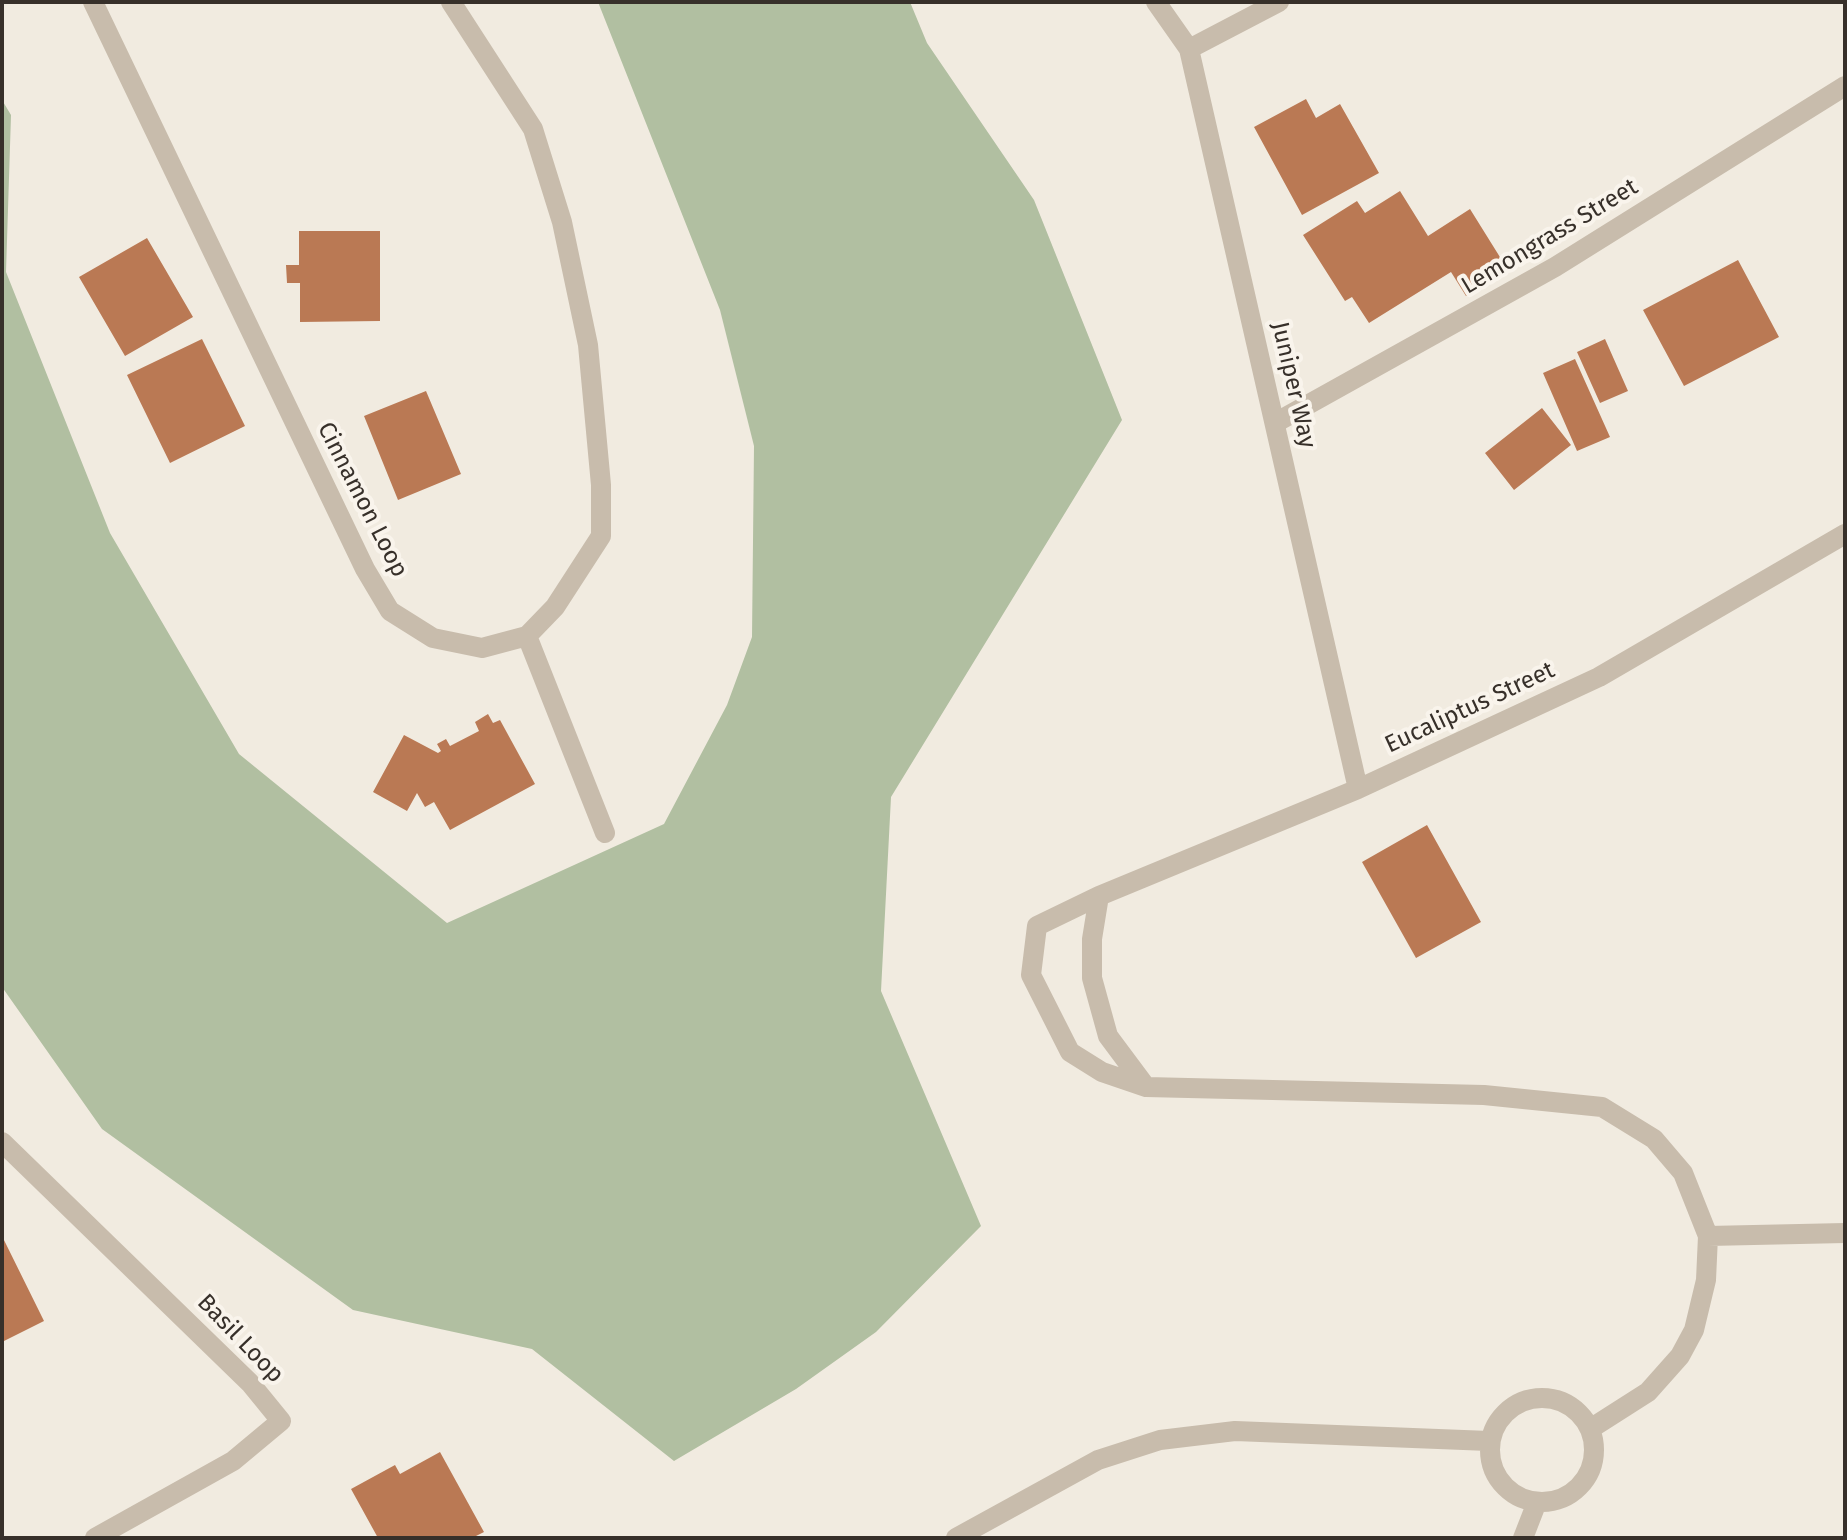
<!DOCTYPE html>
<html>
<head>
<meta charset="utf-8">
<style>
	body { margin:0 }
	#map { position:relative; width:1847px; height:1540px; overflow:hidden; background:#f1ebe0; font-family:"Fira Sans",sans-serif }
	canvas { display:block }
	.frame { position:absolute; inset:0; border:4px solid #37302a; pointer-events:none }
</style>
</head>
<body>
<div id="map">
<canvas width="1847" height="1540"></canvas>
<div class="frame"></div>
</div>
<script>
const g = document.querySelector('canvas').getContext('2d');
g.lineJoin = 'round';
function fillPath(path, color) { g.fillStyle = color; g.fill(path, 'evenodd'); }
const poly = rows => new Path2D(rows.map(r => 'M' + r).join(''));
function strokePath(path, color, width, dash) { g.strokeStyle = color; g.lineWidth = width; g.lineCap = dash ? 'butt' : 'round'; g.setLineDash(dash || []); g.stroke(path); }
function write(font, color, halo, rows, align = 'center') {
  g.font = font + ' "Fira Sans",sans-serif'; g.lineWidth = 8; g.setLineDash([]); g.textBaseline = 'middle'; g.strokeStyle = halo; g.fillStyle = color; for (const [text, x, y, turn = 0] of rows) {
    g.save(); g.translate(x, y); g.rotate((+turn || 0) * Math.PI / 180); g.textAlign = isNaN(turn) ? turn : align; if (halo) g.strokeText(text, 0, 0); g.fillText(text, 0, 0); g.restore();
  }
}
const green = poly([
	[598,2,910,2,927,43,1034,200,1122,420,891,797,881,991,981,1226,876,1332,796,1389,674,1461,532,1349,353,1310,102,1129,2,987,2,100,11,115,6,272,110,533,239,754,447,923,664,824,727,705,752,637,754,446,720,310]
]);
const building = poly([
	[1306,99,1316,118,1340,104,1379,173,1302,215,1254,127],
	[1400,191,1428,236,1470,209,1508,270,1466,296,1451,272,1369,323,1352,297,1345,301,1303,235,1357,201,1365,213],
	[299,231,380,231,380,321,300,322,300,283,287,283,286,265,299,265],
	[147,238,193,317,125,356,79,277],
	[1738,260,1779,337,1684,386,1643,310],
	[202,339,245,426,170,463,127,375],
	[1605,339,1628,391,1600,403,1577,352],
	[1575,359,1610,437,1577,451,1543,373],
	[426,391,461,474,398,500,364,416],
	[1542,408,1571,445,1514,490,1485,453],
	[488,714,493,723,500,720,535,784,450,830,434,802,425,807,417,793,407,811,373,792,404,735,438,753,441,751,437,744,446,739,450,746,479,731,475,722],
	[1427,825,1481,922,1416,958,1362,862],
	[2,1236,44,1321,2,1342],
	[440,1452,484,1532,472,1538,378,1538,351,1489,395,1465,400,1474]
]);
const minor = poly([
	[93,2,365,569,390,611,433,638,482,648,527,636,555,607,601,536,601,485,588,345,562,222,533,129,451,2],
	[1156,2,1189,49,1358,789],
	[1189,49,1279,2],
	[1275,423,1555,267,1845,86],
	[527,636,605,833],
	[1099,896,1092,939,1092,978,1108,1036,1146,1087],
	[2,1142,250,1383,281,1421,233,1461,95,1538],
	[1708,1236,1845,1233],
	'1490 1450a52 52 0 1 1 104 0a52 52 0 1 1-104 0Z',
	[1590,1429,1648,1392,1680,1356,1694,1330,1706,1280,1708,1236,1683,1173,1654,1139,1602,1107,1484,1095,1146,1087,1102,1072,1070,1052,1031,975,1037,926,1099,896,1358,789,1599,677,1845,534],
	[956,1538,1098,1460,1160,1440,1235,1431,1489,1441],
	[1523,1538,1537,1502]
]);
const streetNames = [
	["Lemongrass Street",1550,237,-31],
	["Juniper Way",1293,385,77],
	["Cinnamon Loop",362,500,63],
	["Eucaliptus Street",1470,708,-25],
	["Basil Loop",240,1339,46]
];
fillPath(green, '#b1bfa1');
fillPath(building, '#ba7954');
strokePath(minor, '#c8bcac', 20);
write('24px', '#37302a', '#f9f4ec', streetNames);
</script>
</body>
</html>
